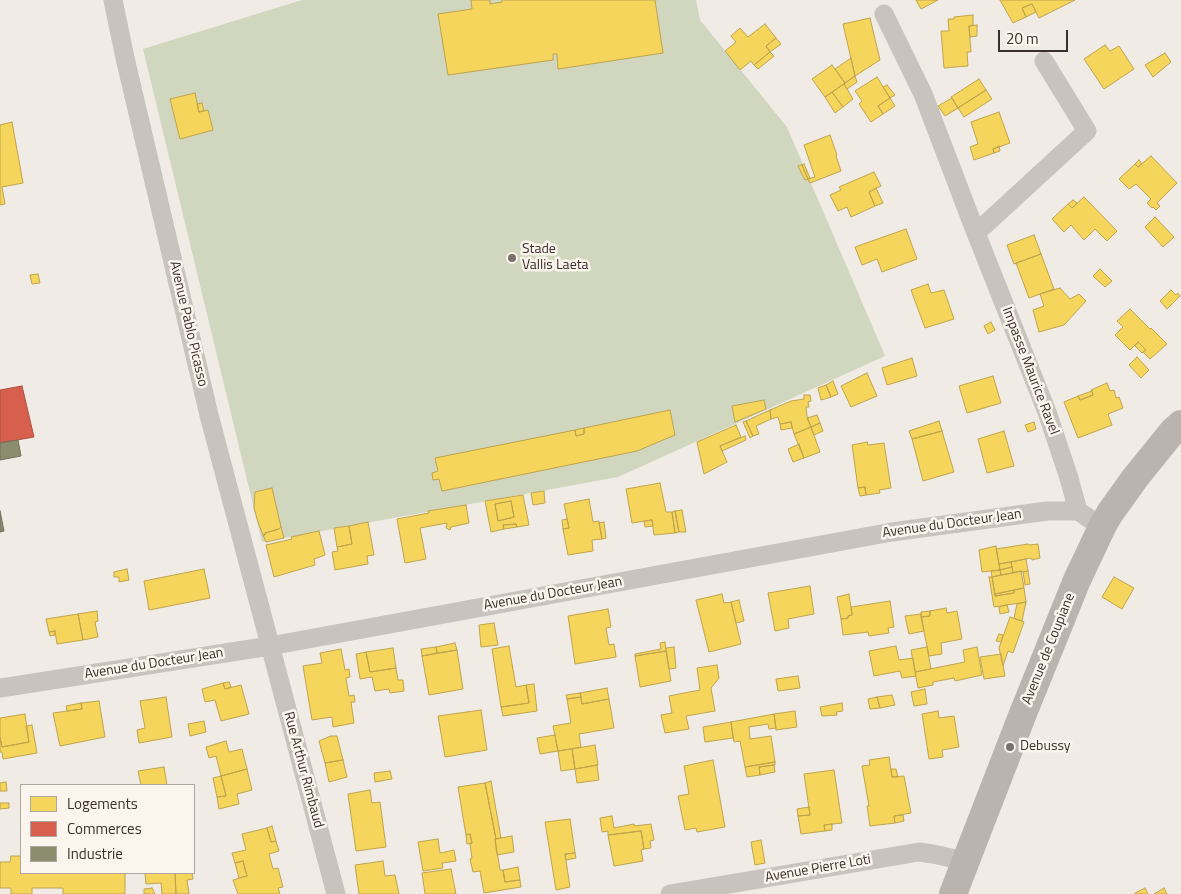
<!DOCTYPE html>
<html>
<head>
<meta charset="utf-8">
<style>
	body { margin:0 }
	#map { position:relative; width:1181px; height:894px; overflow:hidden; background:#f0ebe5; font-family:"Titillium Web",sans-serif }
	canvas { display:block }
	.legend { position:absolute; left:20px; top:784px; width:175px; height:90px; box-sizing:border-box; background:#fbf5ee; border:1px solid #aea6a0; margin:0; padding:6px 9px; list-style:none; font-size:15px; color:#3b302b }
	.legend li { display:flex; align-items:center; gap:10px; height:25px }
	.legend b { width:25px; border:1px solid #aea6a0 }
	.scale { position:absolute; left:998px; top:30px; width:70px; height:22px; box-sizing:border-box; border:2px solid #3b302b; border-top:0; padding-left:6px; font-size:15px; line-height:18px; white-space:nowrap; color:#3b302b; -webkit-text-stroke:4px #fbf5ee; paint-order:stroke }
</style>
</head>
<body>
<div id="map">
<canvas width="1181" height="894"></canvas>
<ul class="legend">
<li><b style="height:14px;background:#f6d55c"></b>Logements</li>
<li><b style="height:14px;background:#d6604d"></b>Commerces</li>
<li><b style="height:14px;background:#8c8c6e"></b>Industrie</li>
</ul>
<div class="scale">20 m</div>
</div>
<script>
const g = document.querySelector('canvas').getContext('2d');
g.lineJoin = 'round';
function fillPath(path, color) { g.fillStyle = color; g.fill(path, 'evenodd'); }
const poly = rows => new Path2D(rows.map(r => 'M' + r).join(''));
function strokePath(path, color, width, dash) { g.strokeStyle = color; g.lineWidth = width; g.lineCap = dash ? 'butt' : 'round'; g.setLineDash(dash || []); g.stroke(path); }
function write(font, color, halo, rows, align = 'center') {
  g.font = font + ' "Titillium Web",sans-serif'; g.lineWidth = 5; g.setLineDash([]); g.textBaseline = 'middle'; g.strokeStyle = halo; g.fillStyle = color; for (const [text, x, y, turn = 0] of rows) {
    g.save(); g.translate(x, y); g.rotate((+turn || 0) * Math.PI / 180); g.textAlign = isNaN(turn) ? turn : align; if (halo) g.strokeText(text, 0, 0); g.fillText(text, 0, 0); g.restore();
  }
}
const green = poly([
	[302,0,696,0,700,20,787,127,885,356,618,477,262,542,143,49]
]);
const homes = poly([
	[471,0,490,0,490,4,502,2,502,0,655,0,663,53,558,69,557,54,553,54,553,60,448,75,438,14,472,9,471,0],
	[916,0,938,0,921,9,916,0],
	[1000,0,1075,0,1039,18,1032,4,1022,8,1026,17,1013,23,1000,0],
	[1032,4,1036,12,1026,17,1022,8,1032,4],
	[973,15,973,25,969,26,971,52,967,52,968,66,944,68,941,31,949,31,948,19,954,19,954,17,973,15],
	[870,18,880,60,855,76,843,24,870,18],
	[765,24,776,38,766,46,770,52,754,65,751,61,740,70,725,51,736,42,731,36,740,28,748,37,765,24],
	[977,25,977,36,970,37,969,26,977,25],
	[776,38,781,44,770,52,766,46,776,38],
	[1105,45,1110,51,1119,46,1134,69,1104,89,1084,59,1105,45],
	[770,52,774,56,758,69,754,65,770,52],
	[1165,53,1171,62,1153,77,1145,65,1165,53],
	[851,58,855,76,845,83,835,69,851,58],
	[832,65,845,83,825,97,812,79,832,65],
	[855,76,857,82,847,89,844,84,855,76],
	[877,77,890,98,878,106,883,114,871,122,859,104,862,101,855,91,877,77],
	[979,79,986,90,958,108,951,97,979,79],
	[844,84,853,99,843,107,832,92,844,84],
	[887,85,895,95,890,98,883,87,887,85],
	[986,90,992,99,964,117,958,108,986,90],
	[832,92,843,107,835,113,825,97,832,92],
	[195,93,199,112,208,110,213,130,180,139,170,99,195,93],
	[890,98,895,106,883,114,878,106,890,98],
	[952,98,958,108,945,116,938,106,952,98],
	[202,103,204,111,199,112,197,104,202,103],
	[999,112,1010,143,993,149,994,153,974,160,970,147,978,144,971,122,999,112],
	[12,122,23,183,2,187,5,204,0,205,0,125,12,122],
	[830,135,837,155,836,156,841,171,810,183,808,179,815,177,804,145,830,135],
	[999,146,1000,151,994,153,993,149,999,146],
	[1151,156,1177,183,1157,203,1160,206,1156,210,1153,207,1152,208,1147,203,1151,199,1136,184,1129,189,1119,179,1135,164,1138,167,1151,156],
	[1139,160,1142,164,1138,167,1135,164,1139,160],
	[804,164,810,178,808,179,802,165,804,164],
	[802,165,808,179,805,180,798,166,802,165],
	[874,172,881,186,869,192,875,206,851,217,847,207,838,211,830,195,841,190,839,187,874,172],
	[876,188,883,203,875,206,869,192,876,188],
	[1084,197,1117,231,1107,241,1095,229,1084,240,1071,225,1064,232,1052,219,1068,204,1072,208,1084,197],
	[1073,200,1077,203,1072,208,1068,204,1073,200],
	[1155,217,1174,237,1163,247,1145,227,1155,217],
	[906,229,917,259,882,272,877,259,862,265,855,247,906,229],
	[1034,235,1041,254,1014,264,1007,245,1034,235],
	[1041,254,1054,289,1029,298,1016,263,1041,254],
	[1100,269,1112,281,1105,287,1093,276,1100,269],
	[38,274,40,283,32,284,30,275,38,274],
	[928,284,931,293,944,290,954,319,925,328,911,290,928,284],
	[1060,288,1070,299,1079,294,1086,301,1064,325,1039,332,1033,310,1044,306,1040,294,1060,288],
	[1171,290,1176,295,1178,293,1180,296,1167,309,1160,301,1171,290],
	[1130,309,1150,329,1151,328,1167,344,1150,359,1143,352,1146,350,1138,342,1130,350,1115,335,1123,327,1117,321,1130,309],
	[991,322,995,330,988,334,984,326,991,322],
	[1138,342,1146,350,1142,353,1135,346,1138,342],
	[1137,357,1149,370,1141,378,1129,365,1137,357],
	[912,358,917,376,887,385,882,368,912,358],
	[867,373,877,396,851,407,841,386,867,373],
	[993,376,1001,403,967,413,959,386,993,376],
	[833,381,838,394,831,397,826,385,833,381],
	[1107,383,1110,391,1114,390,1116,398,1119,397,1123,408,1108,414,1112,425,1078,438,1064,402,1078,396,1080,400,1093,395,1091,390,1107,383],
	[826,385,831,397,821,400,818,388,826,385],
	[1092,391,1093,395,1080,400,1078,396,1092,391],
	[804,395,810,395,811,401,808,402,809,407,806,407,807,416,811,427,794,434,791,422,780,424,778,417,771,419,770,410,791,401,804,399,804,395],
	[764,400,766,409,735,422,732,406,764,400],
	[670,410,675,435,637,451,442,491,439,479,433,480,432,473,438,471,435,458,575,430,576,436,584,434,584,428,670,410],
	[770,410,771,419,756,426,759,434,753,436,746,421,770,410],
	[817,415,820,423,811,427,807,418,817,415],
	[746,421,753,436,750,438,743,422,746,421],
	[939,421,942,431,912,439,909,431,939,421],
	[791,422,792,428,781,430,780,424,791,422],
	[1034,422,1036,429,1028,432,1025,425,1034,422],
	[820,423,823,431,814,435,811,427,820,423],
	[736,425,741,437,720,446,727,462,704,474,697,442,736,425],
	[811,427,820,452,804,458,794,434,811,427],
	[584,428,584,434,576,436,575,430,584,428],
	[942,431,954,472,923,481,912,439,942,431],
	[1004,431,1014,466,987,473,978,439,1004,431],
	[745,436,746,440,722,451,720,446,745,436],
	[867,442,868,445,884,443,891,488,879,490,880,493,866,495,865,487,858,488,852,445,867,442],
	[799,444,804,458,793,462,788,449,799,444],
	[660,483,666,512,672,512,675,533,654,535,652,520,632,523,626,489,660,483],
	[865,487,866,495,860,496,858,488,865,487],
	[272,488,281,527,279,529,265,533,265,535,263,535,258,522,254,508,255,492,272,488],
	[544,491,545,503,533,505,531,493,544,491],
	[523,495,529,525,517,527,516,524,503,525,504,529,491,532,485,501,523,495],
	[511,501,514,517,498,521,495,504,511,501],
	[589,499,593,522,599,521,602,539,592,540,593,551,568,555,563,529,569,528,564,504,589,499],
	[511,501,514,517,498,521,495,504,511,501],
	[466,505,469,523,451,527,450,530,446,528,447,523,420,528,426,559,405,563,397,519,429,513,428,511,466,505],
	[682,510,686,532,679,532,675,511,682,510],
	[675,511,679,532,675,533,672,512,675,511],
	[567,519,569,528,563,529,562,520,567,519],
	[652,520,653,526,645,527,644,521,652,520],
	[368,522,374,555,367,556,368,564,335,570,332,552,338,551,337,547,352,544,349,526,368,522],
	[604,522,606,538,602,539,599,523,604,522],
	[516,524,517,527,504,529,503,525,516,524],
	[349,526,352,544,337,547,334,528,349,526],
	[281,527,284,538,266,542,263,535,265,535,265,533,279,529,281,527],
	[319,531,325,555,314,559,315,565,274,577,266,545,292,539,291,537,319,531],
	[1028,544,1029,545,1038,544,1040,558,1032,560,1031,558,999,564,996,549,1028,544],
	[996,546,1000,570,982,572,979,550,996,546],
	[1026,559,1028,571,1023,572,1022,571,1013,573,1011,562,1026,559],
	[1011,562,1012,567,1000,570,999,564,1011,562],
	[1012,567,1013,573,1001,575,1000,570,1012,567],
	[127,569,129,580,119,582,119,577,114,577,114,572,127,569],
	[204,569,210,598,149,610,144,581,204,569],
	[1000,570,1001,575,992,577,991,571,1000,570],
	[1021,571,1024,588,995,594,992,577,1021,571],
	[1028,571,1030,584,1025,585,1023,572,1028,571],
	[989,577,992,577,995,596,1014,593,1014,590,1024,588,1026,602,994,607,989,577],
	[1114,577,1134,588,1122,609,1102,597,1114,577],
	[810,586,814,614,788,619,789,628,775,631,768,593,810,586],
	[1014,590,1014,593,995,596,995,594,1014,590],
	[722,594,724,603,731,602,741,644,709,652,696,600,722,594],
	[849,594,852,615,848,616,848,618,841,619,837,597,849,594],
	[739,600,744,621,736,623,731,602,739,600],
	[890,601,894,627,888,628,889,633,869,636,868,632,843,635,841,619,848,618,848,616,852,615,851,607,890,601],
	[1026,602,1022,621,1014,618,1017,604,1026,602],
	[1007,605,1009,612,1000,614,999,607,1007,605],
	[946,608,947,613,957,611,962,639,941,643,942,654,929,656,921,617,930,616,930,611,946,608],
	[608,609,611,627,606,628,609,645,614,644,616,657,575,664,568,616,608,609],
	[97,611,98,621,95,622,98,637,83,640,78,614,97,611],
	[930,611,930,616,921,617,921,612,930,611],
	[78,614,83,640,57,644,55,631,49,632,46,619,78,614],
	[921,614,924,631,909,634,905,616,921,614],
	[1010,617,1024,622,1013,653,1008,651,1003,666,999,648,1010,617],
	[494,623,498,645,481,647,479,625,494,623],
	[55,631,55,635,50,636,49,632,55,631],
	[999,634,1003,635,1001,642,996,641,999,634],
	[665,642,666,651,635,656,635,654,661,649,660,643,665,642],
	[455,643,457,650,437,653,436,647,455,643],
	[509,646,516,687,526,685,529,703,501,707,492,649,509,646],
	[896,646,899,660,913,658,916,676,902,678,900,671,874,676,869,651,896,646],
	[436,647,437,653,422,656,421,649,436,647],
	[674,647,676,668,669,669,666,648,674,647],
	[927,647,931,669,915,672,911,650,927,647],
	[977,647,982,675,955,681,954,678,933,682,933,685,918,688,915,672,965,662,963,650,977,647],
	[393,648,396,668,370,672,366,652,393,648],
	[341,649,345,670,349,669,350,677,346,678,349,696,354,695,355,702,351,702,354,723,333,727,332,717,312,720,303,666,322,663,320,653,341,649],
	[457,650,463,689,429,695,422,656,457,650],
	[666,651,671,681,640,687,635,656,666,651],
	[366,652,370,672,396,668,398,680,403,680,404,691,390,693,389,689,375,691,372,677,360,679,356,654,366,652],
	[1001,654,1005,676,984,679,980,657,1001,654],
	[717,665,719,678,711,688,715,711,686,716,689,729,665,733,661,715,672,713,669,696,700,690,697,668,717,665],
	[798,676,800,688,778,691,776,679,798,676],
	[229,682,231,687,225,689,223,683,229,682],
	[223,683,225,689,241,685,249,714,221,721,215,700,205,702,202,689,223,683],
	[534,684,537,711,503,716,501,707,529,703,526,685,534,684],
	[607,688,609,699,582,704,580,693,607,688],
	[925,689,927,704,914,706,911,692,925,689],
	[580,693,581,697,567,699,566,695,580,693],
	[892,695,895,705,880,708,877,697,892,695],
	[166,697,172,737,139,743,137,730,145,728,140,701,166,697],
	[581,697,582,704,609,699,614,728,579,734,581,747,558,751,553,726,571,723,567,699,581,697],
	[877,697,880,708,870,709,868,699,877,697],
	[99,701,105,737,60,746,53,713,82,709,81,703,99,701],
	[81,703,82,709,67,711,66,706,81,703],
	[842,703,843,711,836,712,837,715,822,716,820,707,842,703],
	[481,710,487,750,445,757,438,716,481,710],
	[795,711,797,727,776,730,774,714,795,711],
	[938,711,939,718,954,716,959,747,942,750,943,757,929,759,922,714,938,711],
	[25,714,29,742,2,747,0,737,0,718,25,714],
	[774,714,776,728,769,729,768,724,749,727,750,739,771,736,775,762,745,767,740,741,734,742,731,722,774,714],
	[204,721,206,732,190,736,188,724,204,721],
	[731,722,733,738,705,742,703,727,731,722],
	[32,725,37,753,3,759,2,752,0,752,0,737,2,747,29,742,26,726,32,725],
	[555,735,558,751,540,754,537,738,555,735],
	[331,736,337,736,343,760,325,763,319,741,331,736],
	[226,741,229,752,242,749,247,769,221,776,216,756,209,758,206,747,226,741],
	[595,745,598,765,575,769,572,749,595,745],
	[572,749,575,769,561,771,558,751,572,749],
	[889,757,892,777,904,776,911,813,894,816,895,823,870,826,867,806,869,806,862,766,870,765,869,760,889,757],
	[343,760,347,777,329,782,325,763,343,760],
	[713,760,725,827,697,832,696,828,685,830,678,796,689,794,684,766,713,760],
	[775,762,775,765,759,767,760,775,747,777,745,767,775,762],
	[597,765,599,780,577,783,575,769,597,765],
	[774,765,775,772,760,775,759,767,774,765],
	[164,767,167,785,141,785,138,771,164,767],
	[247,769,252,790,237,794,239,804,219,809,217,797,226,796,221,776,247,769],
	[891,769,896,769,898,777,892,777,891,769],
	[834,770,842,823,824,825,825,831,801,834,798,816,810,815,804,774,834,770],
	[390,771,392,779,375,782,374,773,390,771],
	[221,776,226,796,217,797,213,778,221,776],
	[491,781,501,838,496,839,485,783,491,781],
	[6,782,7,791,0,791,0,783,6,782],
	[485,783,496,839,495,839,500,870,503,870,505,882,520,880,521,887,484,893,480,871,473,872,470,859,472,858,470,844,472,843,470,834,466,835,458,787,485,783],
	[370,790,372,803,380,802,386,847,356,851,348,794,370,790],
	[0,803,9,803,9,808,0,809,0,803],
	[809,807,810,815,798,816,797,809,809,807],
	[903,815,904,821,895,823,894,816,903,815],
	[612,816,614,828,634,824,635,826,651,824,654,840,650,841,651,848,644,849,641,831,608,835,608,831,602,832,600,818,612,816],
	[570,819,575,853,565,854,570,887,556,890,545,822,570,819],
	[832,824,832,830,825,831,824,825,832,824],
	[272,826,276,841,271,842,267,828,272,826],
	[267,828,271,842,276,841,279,851,269,854,273,869,278,868,283,887,278,888,280,894,238,894,233,880,247,876,243,861,235,863,232,853,246,850,242,834,267,828],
	[641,831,644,849,641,850,643,861,614,866,608,835,641,831],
	[470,834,472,843,467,844,466,835,470,834],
	[512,836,514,852,497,855,495,839,512,836],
	[438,839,440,853,454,850,456,861,442,863,443,868,423,871,418,842,438,839],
	[761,840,765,863,755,865,751,842,761,840],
	[575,853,576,858,566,860,565,854,575,853],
	[11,856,21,856,21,873,125,873,125,894,63,894,63,888,32,888,32,894,11,894,11,888,0,888,0,862,10,862,11,856],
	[243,861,247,876,239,878,235,863,243,861],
	[383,861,385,876,395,875,399,894,359,894,355,865,383,861],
	[518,867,520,880,505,882,503,870,518,867],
	[451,869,456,894,425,894,422,873,451,869],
	[145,873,175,873,176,894,162,894,161,883,146,884,145,873],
	[175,873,192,873,193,879,187,880,189,894,176,894,175,873],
	[152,888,155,894,144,894,144,889,152,888],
	[1145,888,1148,894,1134,894,1137,892,1145,888],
	[1164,888,1167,894,1154,894,1164,888]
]);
const shops = poly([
	[22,386,34,437,0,443,0,390,22,386]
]);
const industry = poly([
	[18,440,21,456,0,460,0,443,18,440],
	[0,511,4,531,0,532,0,511]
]);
const minor = poly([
	[113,0,125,58,209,415,336,894],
	[884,14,923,94,976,233,1047,412,1069,478,1078,511],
	[976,233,1087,131,1044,61],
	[0,688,270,646,892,532,1047,511,1078,511,1090,519,1103,525],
	[670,894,919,852,933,854,965,861]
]);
const secondary = poly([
	[953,894,1022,716,1077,580,1103,525,1110,513,1135,478,1173,431,1181,424]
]);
const markers = [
	[512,258,5,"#7a716c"],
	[1010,747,5,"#7a716c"]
];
const poiNames = [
	["Stade",522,250],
	["Vallis Laeta",522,266],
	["Debussy",1020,747]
];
const streetNames = [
	["Avenue Pablo Picasso",188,324,77],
	["Impasse Maurice Ravel",1030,371,69],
	["Avenue du Docteur Jean",952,524,-8],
	["Avenue du Docteur Jean",553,594,-10],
	["Avenue de Coupiane",1049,649,-68],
	["Avenue du Docteur Jean",154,664,-9],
	["Rue Arthur Rimbaud",303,770,75],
	["Avenue Pierre Loti",818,869,-10]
];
fillPath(green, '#d1d6bf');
fillPath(homes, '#f6d55c');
strokePath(homes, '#bea44d', 1);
fillPath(shops, '#d6604d');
strokePath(shops, '#a85243', 1);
fillPath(industry, '#8c8c6e');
strokePath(industry, '#74705a', 1);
strokePath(minor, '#c9c3be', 19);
strokePath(secondary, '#bab3ae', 28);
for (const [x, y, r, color] of markers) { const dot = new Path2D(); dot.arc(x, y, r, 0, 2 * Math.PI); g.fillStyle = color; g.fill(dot); strokePath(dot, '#fbf5ee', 2); }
write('14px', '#3b302b', '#fbf5ee', poiNames, 'left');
write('14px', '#3b302b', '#fbf5ee', streetNames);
</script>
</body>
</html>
